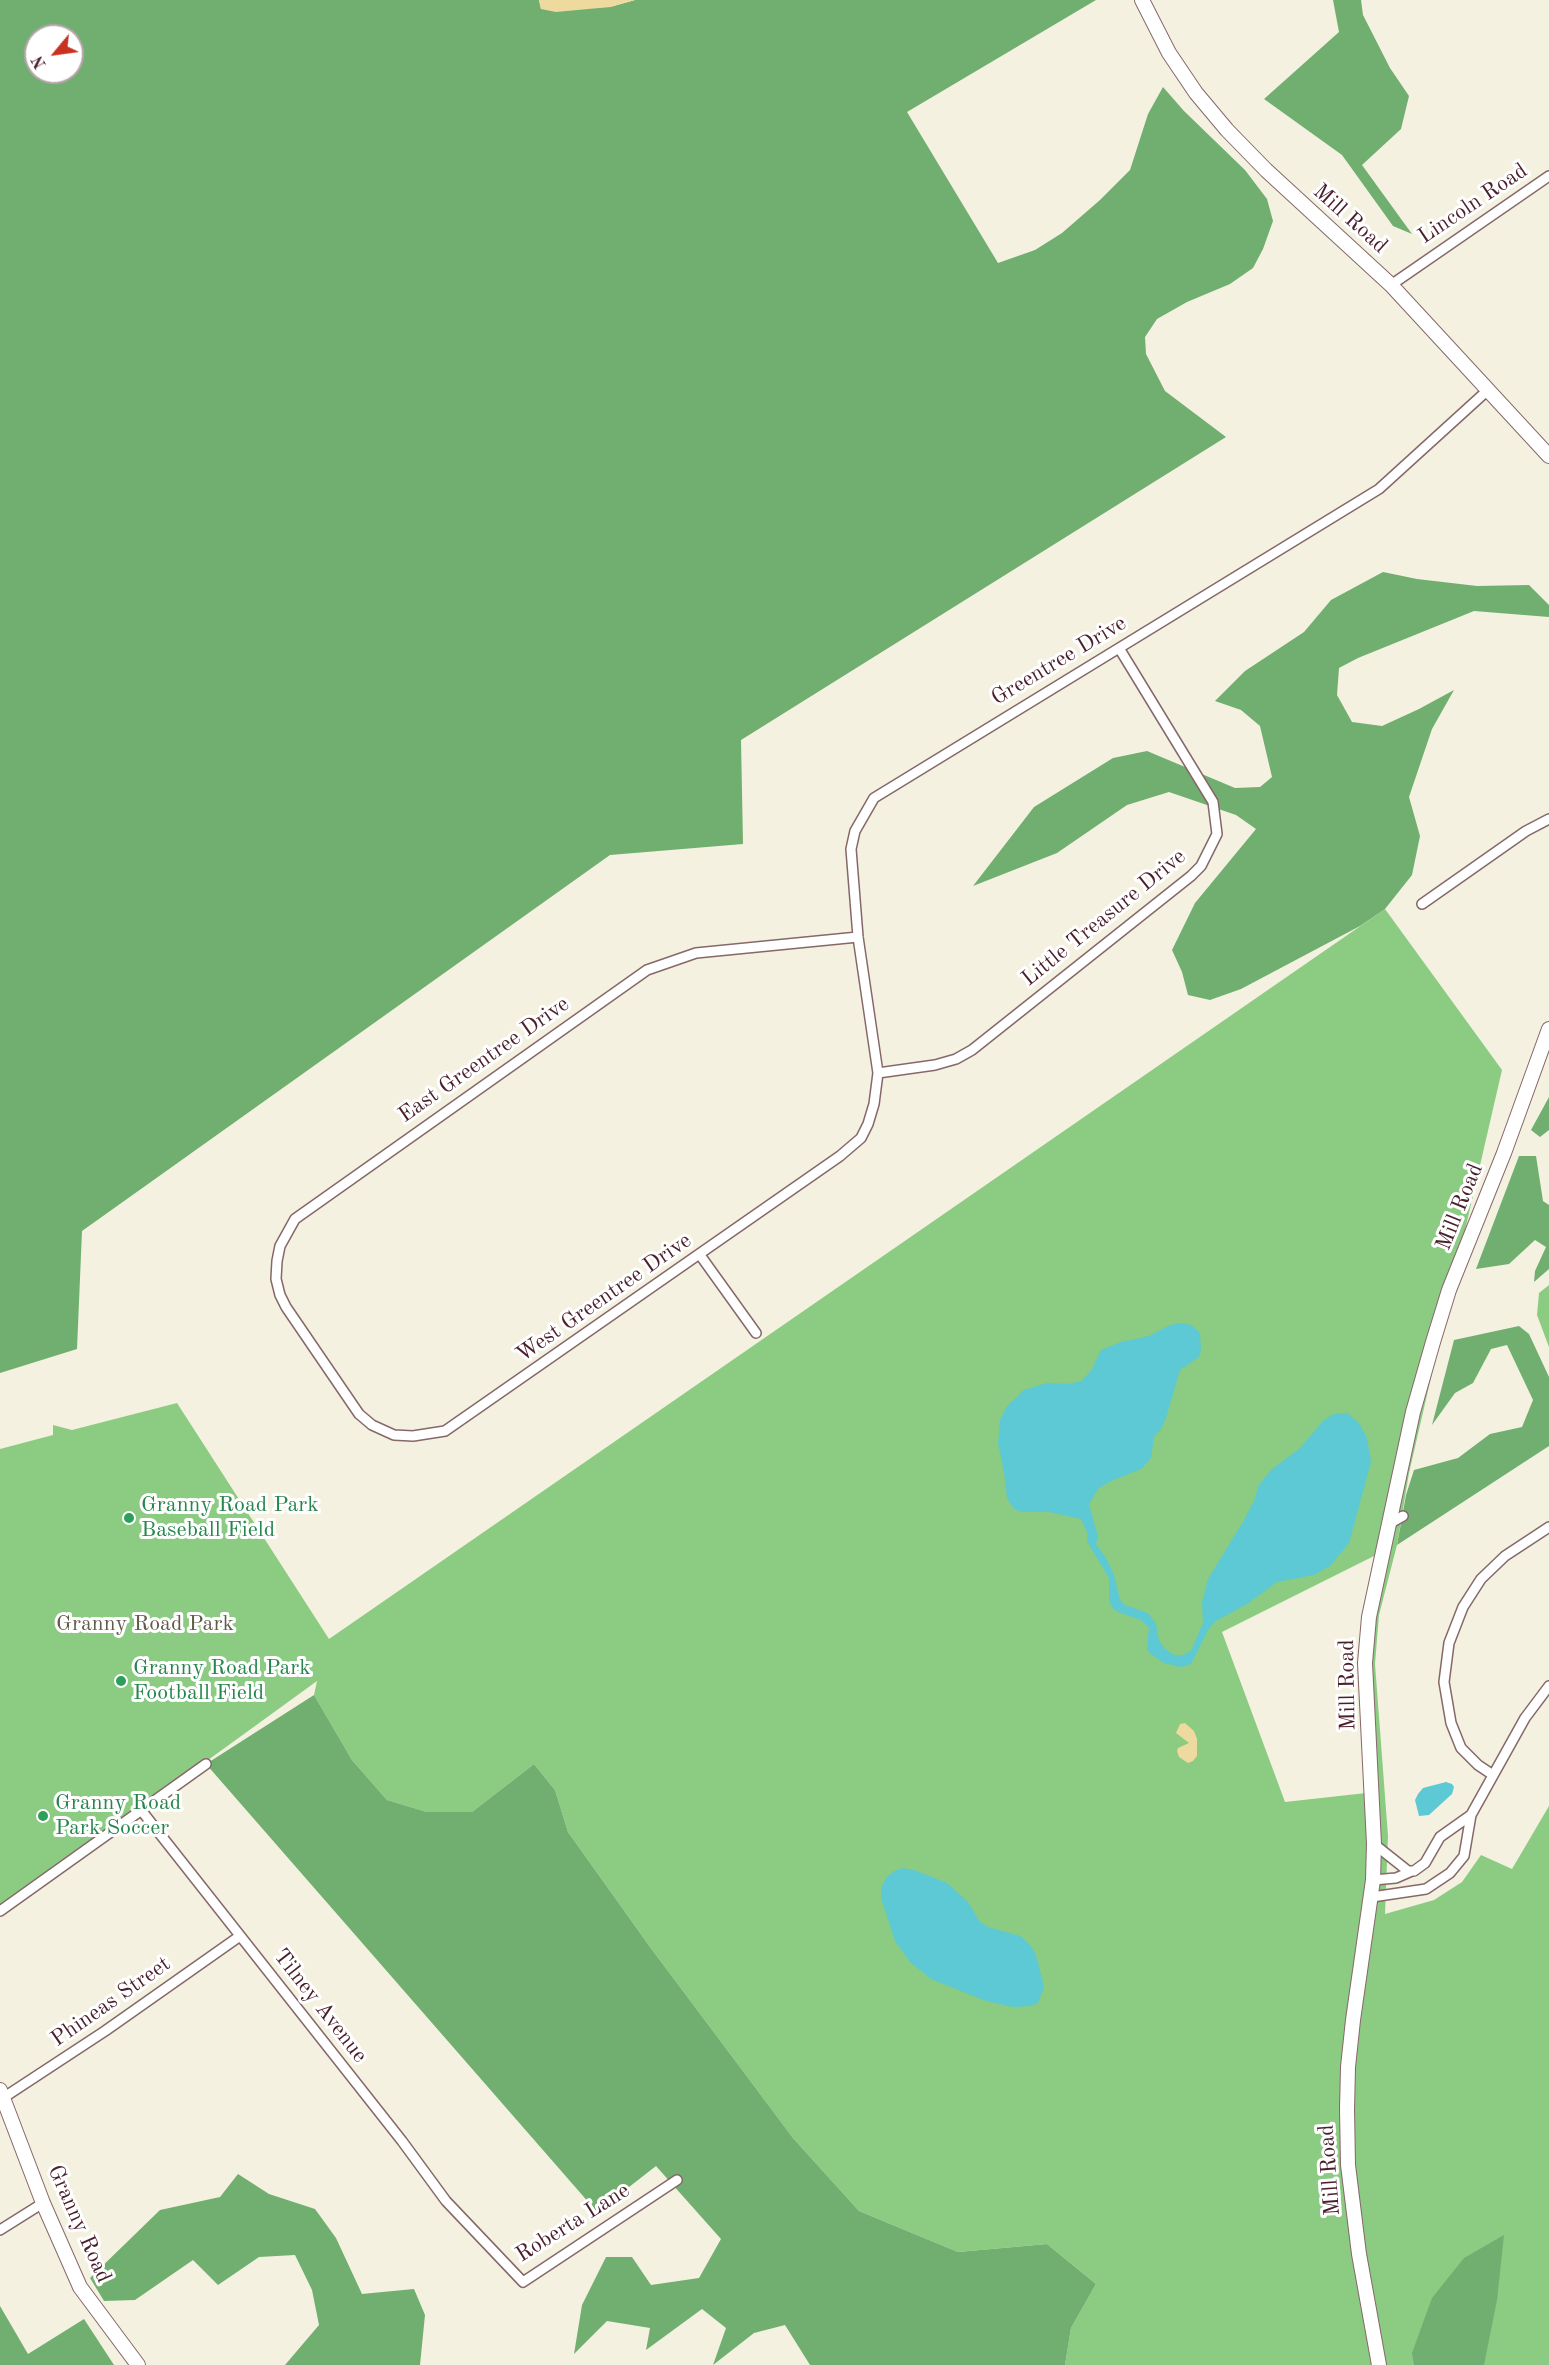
<!DOCTYPE html>
<html>
<head>
<meta charset="utf-8">
<style>
	body { margin:0 }
	#map { position:relative; width:1549px; height:2365px; overflow:hidden; background:#f4f1e0; font-family:"Old Standard TT",serif }
	canvas { display:block }
	.north { position:absolute; left:24px; top:24px; width:60px; height:60px; box-sizing:border-box; background:#fff; border:2px solid #b7a5aa; border-radius:50%; rotate:241deg; font-size:16px; font-weight:700; line-height:24px; text-align:center; color:#4a1f2b }
	.north::after { content:''; display:block; margin:auto; width:21px; height:27px; background:#c8321e; clip-path:polygon(50% 0,100% 100%,50% 72%,0 100%) }
</style>
</head>
<body>
<div id="map">
<canvas width="1549" height="2365"></canvas>
<div class="north">N</div>
</div>
<script>
const g = document.querySelector('canvas').getContext('2d');
g.lineJoin = 'round';
function fillPath(path, color) { g.fillStyle = color; g.fill(path, 'evenodd'); }
const poly = rows => new Path2D(rows.map(r => 'M' + r).join(''));
function strokePath(path, color, width, dash) { g.strokeStyle = color; g.lineWidth = width; g.lineCap = dash ? 'butt' : 'round'; g.setLineDash(dash || []); g.stroke(path); }
function write(font, color, halo, rows, align = 'center') {
  g.font = font + ' "Old Standard TT",serif'; g.lineWidth = 6; g.setLineDash([]); g.textBaseline = 'middle'; g.strokeStyle = halo; g.fillStyle = color; for (const [text, x, y, turn = 0] of rows) {
    g.save(); g.translate(x, y); g.rotate((+turn || 0) * Math.PI / 180); g.textAlign = isNaN(turn) ? turn : align; if (halo) g.strokeText(text, 0, 0); g.fillText(text, 0, 0); g.restore();
  }
}
const green = poly([
	[1385,909,1502,1070,1409,1473,1397,1545,1379,1615,1375,1664,1388,1836,1385,1914,1434,1900,1462,1882,1481,1855,1512,1869,1549,1806,1549,2365,1065,2365,1071,2328,1096,2284,1047,2244,958,2252,859,2211,793,2138,650,1947,568,1832,555,1790,534,1764,472,1812,427,1812,387,1800,352,1760,314,1695,317,1681,0,1911,0,1449,53,1435,53,1425,72,1430,177,1403,329,1639],
	[1374,1556,1362,1656,1366,1793,1285,1802,1222,1632],
	[1549,1285,1549,1347,1537,1315,1539,1293]
]);
const forest = poly([
	[0,0,539,0,541,9,610,7,635,0,1096,0,907,112,998,263,1035,250,1062,233,1100,200,1130,170,1148,114,1163,87,1184,111,1245,170,1267,199,1273,221,1263,249,1253,268,1230,284,1187,302,1157,319,1145,337,1146,354,1165,391,1226,437,741,740,743,844,610,855,82,1231,77,1349,0,1373],
	[36,36,72,36,72,72,36,72],
	[1333,0,1361,0,1363,15,1390,68,1409,96,1401,129,1362,165,1412,234,1393,226,1342,155,1264,99,1339,32],
	[1383,572,1417,579,1477,586,1529,585,1549,605,1549,617,1474,611,1358,658,1339,668,1337,695,1352,722,1382,726,1419,709,1454,690,1432,729,1409,797,1420,836,1412,875,1385,909,1360,926,1241,989,1210,1000,1188,995,1182,972,1172,950,1195,903,1256,829,1236,815,1169,792,1127,805,1057,853,973,886,1034,807,1113,758,1147,751,1235,788,1260,787,1272,777,1260,726,1241,710,1215,701,1245,671,1304,632,1331,600],
	[1549,1097,1549,1130,1540,1137,1531,1130],
	[1519,1156,1536,1156,1543,1201,1549,1205,1549,1269,1534,1282,1535,1271,1546,1247,1535,1240,1509,1264,1476,1269],
	[1519,1326,1529,1334,1549,1377,1549,1446,1397,1545,1406,1495,1414,1470,1458,1458,1490,1434,1522,1427,1533,1400,1507,1345,1491,1349,1473,1383,1455,1393,1432,1425,1454,1340],
	[314,1695,352,1760,387,1800,427,1812,472,1812,534,1764,555,1790,568,1832,650,1947,793,2138,859,2211,958,2252,1047,2244,1096,2284,1071,2328,1065,2365,810,2365,785,2325,754,2333,713,2365,726,2328,702,2309,646,2350,650,2328,607,2321,574,2354,582,2305,606,2257,632,2257,651,2285,699,2278,721,2239,656,2166,597,2212,206,1764],
	[238,2174,269,2194,315,2209,336,2238,362,2294,414,2289,425,2315,420,2365,285,2365,319,2325,312,2290,295,2255,259,2257,218,2285,193,2260,135,2300,104,2301,90,2278,160,2210,220,2197],
	[1504,2235,1497,2300,1484,2365,1414,2365,1412,2353,1432,2298,1464,2258],
	[0,2306,28,2354,84,2319,114,2365,0,2365]
]);
const sand = poly([
	[539,0,635,0,610,7,556,12,541,9],
	[1185,1723,1194,1731,1197,1739,1197,1756,1193,1761,1188,1763,1179,1757,1177,1751,1178,1748,1189,1743,1176,1733,1180,1724]
]);
const water = poly([
	[1181,1323,1191,1325,1200,1333,1201,1350,1199,1357,1180,1370,1166,1418,1161,1429,1154,1437,1151,1458,1141,1469,1111,1481,1098,1489,1089,1504,1098,1537,1096,1544,1106,1558,1114,1575,1120,1600,1125,1605,1148,1613,1156,1624,1159,1641,1165,1649,1174,1655,1183,1655,1191,1651,1203,1623,1202,1602,1208,1579,1244,1520,1255,1499,1258,1486,1271,1470,1300,1448,1324,1420,1334,1414,1347,1413,1359,1423,1367,1438,1371,1462,1349,1543,1330,1566,1314,1575,1277,1582,1247,1604,1216,1621,1209,1628,1191,1664,1181,1667,1164,1663,1151,1654,1147,1649,1149,1628,1141,1620,1118,1612,1113,1608,1109,1601,1109,1578,1087,1541,1087,1532,1081,1519,1049,1512,1021,1512,1013,1508,1007,1498,1004,1472,998,1443,1000,1420,1007,1406,1024,1390,1047,1383,1068,1384,1082,1381,1092,1369,1101,1350,1121,1342,1149,1336,1170,1325],
	[1446,1782,1452,1784,1454,1787,1452,1794,1429,1815,1419,1816,1415,1800,1418,1794,1423,1788],
	[903,1868,914,1870,947,1883,968,1902,980,1922,988,1927,1020,1936,1031,1946,1036,1955,1044,1987,1038,2003,1031,2006,1013,2007,986,2001,931,1979,910,1962,895,1941,881,1898,881,1888,886,1878,894,1871]
]);
const street = poly([
	[1391,285,1549,176],
	[1422,904,1526,831,1549,819],
	[858,937,696,953,647,970,295,1219,280,1246,277,1261,276,1279,280,1295,286,1307,359,1414,372,1425,394,1435,413,1436,445,1431,840,1156,861,1138,868,1124,874,1104,878,1073,858,937,851,849,855,831,874,798,1379,489,1489,389],
	[878,1073,935,1065,956,1059,972,1050,1191,876,1201,866,1217,834,1213,802,1119,648],
	[700,1255,756,1333],
	[1387,1525,1403,1516],
	[1493,1775,1478,1765,1461,1748,1451,1723,1444,1682,1449,1643,1463,1607,1481,1579,1505,1556,1549,1527],
	[141,1810,402,2141,446,2201,523,2282,677,2180],
	[1374,1844,1408,1871,1414,1871,1425,1863,1440,1837,1471,1815],
	[1373,1880,1396,1878,1412,1871],
	[1372,1897,1426,1889,1450,1873,1464,1856,1471,1815,1525,1718,1549,1686],
	[0,1911,206,1764],
	[0,2100,105,2031,240,1936],
	[0,2230,43,2203]
]);
const secondary = poly([
	[1142,0,1169,53,1196,93,1227,130,1266,170,1391,285,1549,456],
	[0,2090,43,2203,80,2287,138,2365],
	[1379,2365,1359,2254,1348,2165,1347,2109,1348,2067,1353,2020,1373,1880,1374,1844,1365,1663,1369,1617,1413,1412,1433,1342,1449,1290,1504,1153,1549,1029]
]);
const markers = [
	[129,1518,6,"#2e9e5b"],
	[121,1681,6,"#2e9e5b"],
	[43,1816,6,"#2e9e5b"]
];
const streetNames = [
	["Lincoln Road",1473,204,-34],
	["Mill Road",1350,219,42],
	["Greentree Drive",1059,661,-31],
	["Little Treasure Drive",1104,918,-39],
	["East Greentree Drive",484,1060,-35],
	["Mill Road",1460,1207,-68],
	["West Greentree Drive",604,1298,-35],
	["Mill Road",1348,1685,-91],
	["Phineas Street",111,2002,-35],
	["Tilney Avenue",320,2006,52],
	["Mill Road",1330,2170,-94],
	["Roberta Lane",573,2223,-32],
	["Granny Road",79,2224,66]
];
const leisureNames = [
	["Granny Road Park",141,1505],
	["Baseball Field",141,1530],
	["Granny Road Park",133,1668],
	["Football Field",133,1693],
	["Granny Road",55,1803],
	["Park Soccer",55,1828]
];
const parkNames = [
	["Granny Road Park",145,1624]
];
fillPath(green, '#8bcb82');
fillPath(forest, '#70af70');
fillPath(sand, '#eeda9e');
fillPath(water, '#5cc9d4');
strokePath(street, '#86686a', 12);
strokePath(secondary, '#86686a', 16);
strokePath(street, '#fff', 9);
strokePath(secondary, '#fff', 14);
for (const [x, y, r, color] of markers) { const dot = new Path2D(); dot.arc(x, y, r, 0, 2 * Math.PI); g.fillStyle = color; g.fill(dot); strokePath(dot, '#fff', 2); }
write('22px', '#4a1f2b', '#fff', streetNames);
write('22px', '#27864d', '#fff', leisureNames, 'left');
write('22px', '#615b49', '#fff', parkNames);
</script>
</body>
</html>
